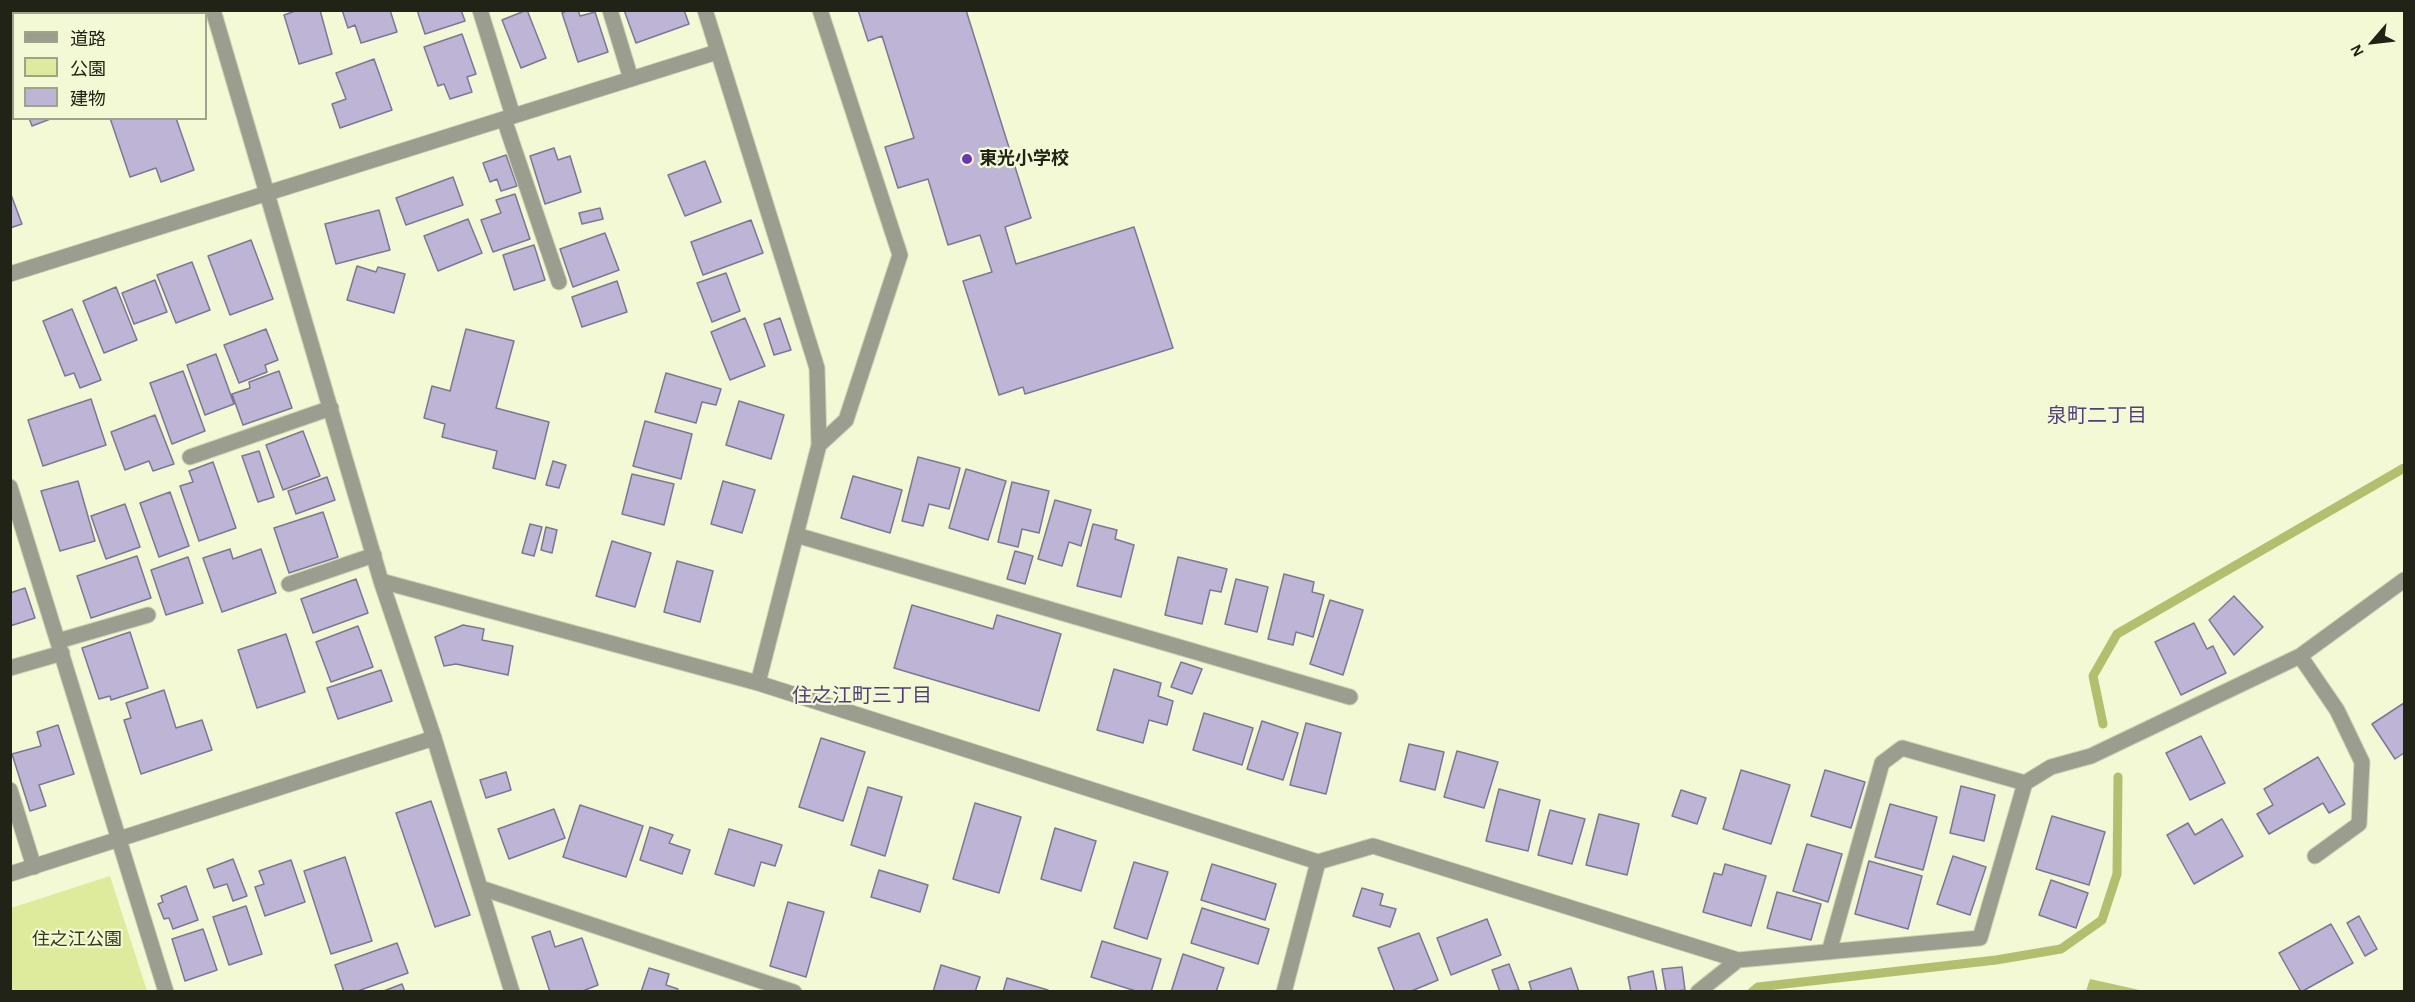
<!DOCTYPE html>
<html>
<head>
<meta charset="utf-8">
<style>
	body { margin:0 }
	#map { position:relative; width:2415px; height:1002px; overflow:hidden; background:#f3f9d5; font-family:"Alegreya Sans","Noto Sans JP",sans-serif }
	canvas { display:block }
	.frame { position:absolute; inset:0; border:12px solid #212316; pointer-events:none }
	.legend { position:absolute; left:12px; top:12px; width:195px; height:108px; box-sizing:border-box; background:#f3f9d5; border:2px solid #9fa389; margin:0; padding:8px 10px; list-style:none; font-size:18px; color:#212316 }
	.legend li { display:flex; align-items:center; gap:12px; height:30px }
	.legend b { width:30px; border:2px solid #9fa389 }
	.north { position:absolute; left:2343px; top:12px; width:60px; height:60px; -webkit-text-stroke:4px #f3f9d5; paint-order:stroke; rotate:242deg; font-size:16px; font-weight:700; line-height:24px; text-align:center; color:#212316 }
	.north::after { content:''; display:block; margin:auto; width:21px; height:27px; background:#212316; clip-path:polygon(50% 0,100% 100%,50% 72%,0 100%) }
</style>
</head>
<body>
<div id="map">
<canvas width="2415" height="1002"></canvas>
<div class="frame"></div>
<ul class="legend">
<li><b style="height:8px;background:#9b9d8f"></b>道路</li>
<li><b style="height:16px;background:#dfeb9c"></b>公園</li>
<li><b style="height:16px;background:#beb5d6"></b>建物</li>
</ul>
<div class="north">N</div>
</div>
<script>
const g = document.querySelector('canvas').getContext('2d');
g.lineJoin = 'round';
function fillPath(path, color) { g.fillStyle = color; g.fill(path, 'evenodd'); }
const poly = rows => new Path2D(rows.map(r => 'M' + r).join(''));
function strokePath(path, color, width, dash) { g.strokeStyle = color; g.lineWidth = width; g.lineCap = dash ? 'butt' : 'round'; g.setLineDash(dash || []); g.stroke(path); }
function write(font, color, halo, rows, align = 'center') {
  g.font = font + ' "Alegreya Sans","Noto Sans JP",sans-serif'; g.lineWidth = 4.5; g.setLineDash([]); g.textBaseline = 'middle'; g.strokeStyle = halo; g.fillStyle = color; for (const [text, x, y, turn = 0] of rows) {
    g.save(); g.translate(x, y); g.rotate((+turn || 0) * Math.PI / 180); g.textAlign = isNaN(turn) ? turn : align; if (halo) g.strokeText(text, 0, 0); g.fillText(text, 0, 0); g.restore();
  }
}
const green = poly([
	[110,876,147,991,11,991,11,908]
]);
const forest = poly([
	[2090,979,2144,991,2086,991]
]);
const stream = poly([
	[2103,724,2093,676,2117,634,2404,468],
	[1752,992,1758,987,1996,960,2061,949,2102,920,2117,874,2118,777]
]);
const building = poly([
	[106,10,183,10,184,14,101,14,106,10],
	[298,10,320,10,332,54,299,64,284,15,298,10],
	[342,10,390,10,397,32,361,43,355,25,348,28,342,10],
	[417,10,461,10,465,21,425,34,417,10],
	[527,10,546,58,521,68,502,20,527,10],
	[569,10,578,10,580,16,595,12,608,52,578,62,562,13,569,10],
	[624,10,684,10,689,24,636,43,624,10],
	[858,10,966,10,1031,218,1005,227,1016,264,1134,227,1173,348,1025,394,1023,387,999,395,963,281,992,272,980,235,948,245,928,179,898,188,885,147,914,138,882,36,868,41,858,10],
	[462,34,476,74,467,77,472,92,450,99,444,84,438,86,424,47,462,34],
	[14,50,14,73,10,64,10,51,14,50],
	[374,59,392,110,340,128,332,104,346,99,336,73,374,59],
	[29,118,53,118,32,126,29,118],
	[110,118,176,118,194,170,161,182,156,168,130,177,110,118],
	[554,148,558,160,570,156,581,192,545,204,530,156,554,148],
	[506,155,517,186,501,191,497,179,490,182,483,163,506,155],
	[705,161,721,202,685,216,668,175,705,161],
	[453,177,463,205,406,225,396,198,453,177],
	[10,192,22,224,10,228,10,192],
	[515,194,530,239,493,252,481,220,501,213,496,200,515,194],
	[600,208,603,219,582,224,579,213,600,208],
	[379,210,390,250,336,264,325,224,379,210],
	[468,219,482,253,438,271,424,236,468,219],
	[751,220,763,253,703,275,691,242,751,220],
	[605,233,619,270,573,287,560,249,605,233],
	[251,240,273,299,230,315,208,256,251,240],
	[534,245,545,280,514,290,503,255,534,245],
	[192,262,210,310,176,323,157,275,192,262],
	[357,266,376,272,378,267,405,274,394,313,347,300,357,266],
	[726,273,740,311,712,322,697,283,726,273],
	[155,280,167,312,134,324,122,293,155,280],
	[617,281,627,312,582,327,572,297,617,281],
	[116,287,137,340,104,353,83,301,116,287],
	[72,309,101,380,80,388,74,373,65,376,43,321,72,309],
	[745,318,765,366,730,380,711,332,745,318],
	[780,318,791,350,774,355,764,324,780,318],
	[266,329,278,360,265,365,267,372,239,383,224,345,266,329],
	[466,329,514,341,496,408,549,422,535,479,493,468,497,451,442,437,445,424,424,418,432,386,450,391,466,329],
	[216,354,234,404,205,415,187,365,216,354],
	[183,371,205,431,172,444,150,383,183,371],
	[279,371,292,408,243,425,232,394,250,388,249,382,279,371],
	[666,373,721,389,716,405,702,402,696,423,655,412,666,373],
	[91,399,106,445,43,466,28,420,91,399],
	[739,401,784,415,771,459,726,445,739,401],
	[155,415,174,464,153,471,149,461,125,470,111,432,155,415],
	[645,421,692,434,681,479,633,466,645,421],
	[303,431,320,476,283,490,266,445,303,431],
	[259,451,274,497,258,502,242,456,259,451],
	[918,457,960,468,949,509,929,504,923,526,902,521,918,457],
	[553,461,566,465,559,488,546,485,553,461],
	[213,462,236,528,199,541,180,486,193,482,189,471,213,462],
	[966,469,1006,481,988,540,949,528,966,469],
	[632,474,674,484,664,525,622,514,632,474],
	[853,476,902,490,890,533,841,518,853,476],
	[327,477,335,500,296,514,288,491,327,477],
	[78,481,95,541,60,551,41,491,78,481],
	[723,481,755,490,742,533,711,524,723,481],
	[1012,482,1049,491,1039,533,1022,529,1018,547,998,542,1012,482],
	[170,492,189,546,159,557,140,503,170,492],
	[1055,500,1091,510,1081,546,1069,542,1062,566,1038,559,1055,500],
	[125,504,140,547,106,559,91,516,125,504],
	[323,512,338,557,289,573,274,528,323,512],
	[530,524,542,527,534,556,522,553,530,524],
	[1093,524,1117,530,1115,539,1134,545,1121,597,1077,586,1093,524],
	[546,527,557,530,552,553,541,550,546,527],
	[612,541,651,553,635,607,596,596,612,541],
	[230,549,233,559,261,549,276,593,222,612,203,558,230,549],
	[1015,551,1033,556,1025,584,1007,579,1015,551],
	[137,556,151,598,91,618,77,576,137,556],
	[188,557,203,603,166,615,151,570,188,557],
	[1178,557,1227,569,1221,592,1210,590,1202,624,1165,615,1178,557],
	[677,561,713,571,700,622,664,612,677,561],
	[1284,574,1314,582,1312,592,1324,595,1313,637,1296,632,1293,645,1268,639,1284,574],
	[356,579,368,613,313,633,301,599,356,579],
	[1236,579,1268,587,1257,632,1225,624,1236,579],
	[25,588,35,618,10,626,10,593,25,588],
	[2234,596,2263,627,2234,655,2209,620,2234,596],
	[1330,600,1363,610,1343,675,1310,664,1330,600],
	[912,605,993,629,997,615,1061,634,1039,711,894,668,912,605],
	[2194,623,2207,649,2213,646,2226,673,2181,695,2155,642,2194,623],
	[463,625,484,629,482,640,513,646,508,675,456,664,444,666,435,637,463,625],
	[358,626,373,667,331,682,316,642,358,626],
	[130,632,148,688,111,700,110,696,99,699,82,648,130,632],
	[286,634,305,692,257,708,238,650,286,634],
	[1181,662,1202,669,1192,694,1171,687,1181,662],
	[1114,669,1161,683,1158,696,1173,701,1167,725,1149,720,1143,743,1097,730,1114,669],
	[381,670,392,701,338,719,327,688,381,670],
	[164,690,176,728,202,720,212,750,141,774,124,720,131,718,126,703,164,690],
	[2404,703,2404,753,2395,759,2372,724,2404,703],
	[1204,713,1253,728,1242,765,1193,750,1204,713],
	[1262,721,1298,733,1283,780,1247,769,1262,721],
	[1306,723,1341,733,1326,794,1290,785,1306,723],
	[58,725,74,774,39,785,46,806,30,811,12,754,41,746,37,732,58,725],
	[2201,736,2225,783,2190,800,2166,753,2201,736],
	[821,738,865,752,843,821,799,807,821,738],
	[1409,744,1444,752,1435,790,1400,781,1409,744],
	[1457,751,1498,762,1484,808,1444,797,1457,751],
	[2318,757,2345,804,2329,813,2323,803,2269,834,2257,814,2273,805,2264,789,2318,757],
	[1741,770,1790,785,1771,844,1723,829,1741,770],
	[1825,770,1865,782,1851,828,1811,816,1825,770],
	[506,772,511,790,486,798,480,780,506,772],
	[1961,786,1995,795,1984,841,1950,833,1961,786],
	[868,787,902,797,885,856,851,845,868,787],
	[1499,789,1540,800,1528,851,1486,841,1499,789],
	[1681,790,1706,798,1697,824,1672,816,1681,790],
	[431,801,470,915,435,927,396,813,431,801],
	[975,803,1021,817,999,893,953,879,975,803],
	[1890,804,1937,817,1923,870,1875,857,1890,804],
	[580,805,643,826,626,877,563,857,580,805],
	[554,809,565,838,509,859,498,829,554,809],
	[1550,810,1585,819,1572,864,1538,855,1550,810],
	[1599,814,1639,824,1627,875,1586,865,1599,814],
	[2052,816,2105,832,2089,885,2036,869,2052,816],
	[2222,819,2243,856,2194,884,2167,835,2188,823,2195,835,2222,819],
	[650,827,673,835,669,843,690,850,682,874,640,860,650,827],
	[1055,828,1096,841,1081,891,1041,879,1055,828],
	[729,829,782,845,775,866,761,862,754,886,715,874,729,829],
	[1807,844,1842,854,1828,902,1793,891,1807,844],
	[1953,856,1986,867,1970,915,1937,904,1953,856],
	[345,857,372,941,331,954,304,871,345,857],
	[233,859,247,896,233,901,227,884,214,888,207,869,233,859],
	[291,860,305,902,265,916,255,887,264,884,259,871,291,860],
	[1869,861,1922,876,1908,929,1855,914,1869,861],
	[1134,862,1168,872,1147,939,1114,928,1134,862],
	[1212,864,1276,884,1265,920,1201,900,1212,864],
	[1725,864,1766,876,1751,926,1703,912,1714,873,1722,875,1725,864],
	[879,870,928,885,920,912,871,897,879,870],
	[2051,880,2088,893,2076,928,2039,915,2051,880],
	[186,886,198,920,173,929,169,918,164,919,158,904,163,902,161,896,186,886],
	[1362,888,1383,894,1380,905,1396,909,1390,927,1353,916,1362,888],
	[1777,892,1821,904,1811,940,1767,928,1777,892],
	[788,902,824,912,806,977,770,966,788,902],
	[246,906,262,954,229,965,213,917,246,906],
	[1202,908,1269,929,1258,964,1191,943,1202,908],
	[2359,916,2377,949,2365,956,2347,923,2359,916],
	[1487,919,1501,955,1451,975,1437,938,1487,919],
	[2331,924,2353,963,2301,992,2279,953,2331,924],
	[203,929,217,970,185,981,172,939,203,929],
	[550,931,555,947,582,938,598,985,580,992,550,992,532,937,550,931],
	[1419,933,1438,980,1409,992,1395,992,1378,948,1419,933],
	[1102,941,1161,959,1151,992,1139,992,1091,977,1102,941],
	[397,943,408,973,355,992,344,992,335,965,397,943],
	[1183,954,1224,968,1216,992,1171,992,1183,954],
	[1509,964,1519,990,1500,992,1492,970,1509,964],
	[941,965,980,977,975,992,933,992,941,965],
	[1682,967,1685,990,1666,992,1662,969,1682,967],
	[649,968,669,974,666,985,678,989,677,992,641,992,649,968],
	[1571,968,1579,992,1532,992,1529,982,1571,968],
	[1653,971,1657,992,1631,992,1628,977,1653,971],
	[1007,978,1048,990,1047,992,1003,992,1007,978],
	[402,984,405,992,381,992,402,984]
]);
const minor = poly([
	[213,10,381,581,434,738,512,992],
	[480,10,513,116],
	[610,10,631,79],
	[705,10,817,368,819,445,758,683],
	[504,119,559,282],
	[10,274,717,52],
	[819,445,846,420,900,255,820,10],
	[190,457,331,408],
	[10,487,166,992],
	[796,535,1350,697],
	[381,581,758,683,1318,862,1373,846,1738,960],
	[289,584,374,555],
	[58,641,148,615],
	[2300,656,2337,710,2362,762,2359,824,2315,856],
	[10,668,62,653],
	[10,790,34,867],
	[10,874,434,738],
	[481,888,794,992],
	[1829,952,1882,763,1902,748,2025,783],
	[1284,992,1318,862],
	[1698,992,1738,960,1980,938,2025,783,2051,767,2091,756,2300,656,2404,580]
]);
const markers = [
	[967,159,6,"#6a38b0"]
];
const poiNames = [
	["東光小学校",979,159]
];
const parkNames = [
	["住之江公園",77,940]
];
const neighbourhoodNames = [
	["泉町二丁目",2097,416],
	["住之江町三丁目",862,696]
];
fillPath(green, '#dfeb9c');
fillPath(forest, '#bac475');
strokePath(stream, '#b4be6f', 9);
fillPath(building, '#beb5d6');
strokePath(building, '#7e7694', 1.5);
strokePath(minor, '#cdd2b3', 17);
strokePath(minor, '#9b9d8f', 15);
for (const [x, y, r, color] of markers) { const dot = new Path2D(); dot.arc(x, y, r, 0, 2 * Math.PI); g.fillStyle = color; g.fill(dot); strokePath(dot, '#f3f9d5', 2); }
write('bold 18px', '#212316', '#f3f9d5', poiNames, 'left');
write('18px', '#333715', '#f3f9d5', parkNames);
write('20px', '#523c79', '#f3f9d5', neighbourhoodNames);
</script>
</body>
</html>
